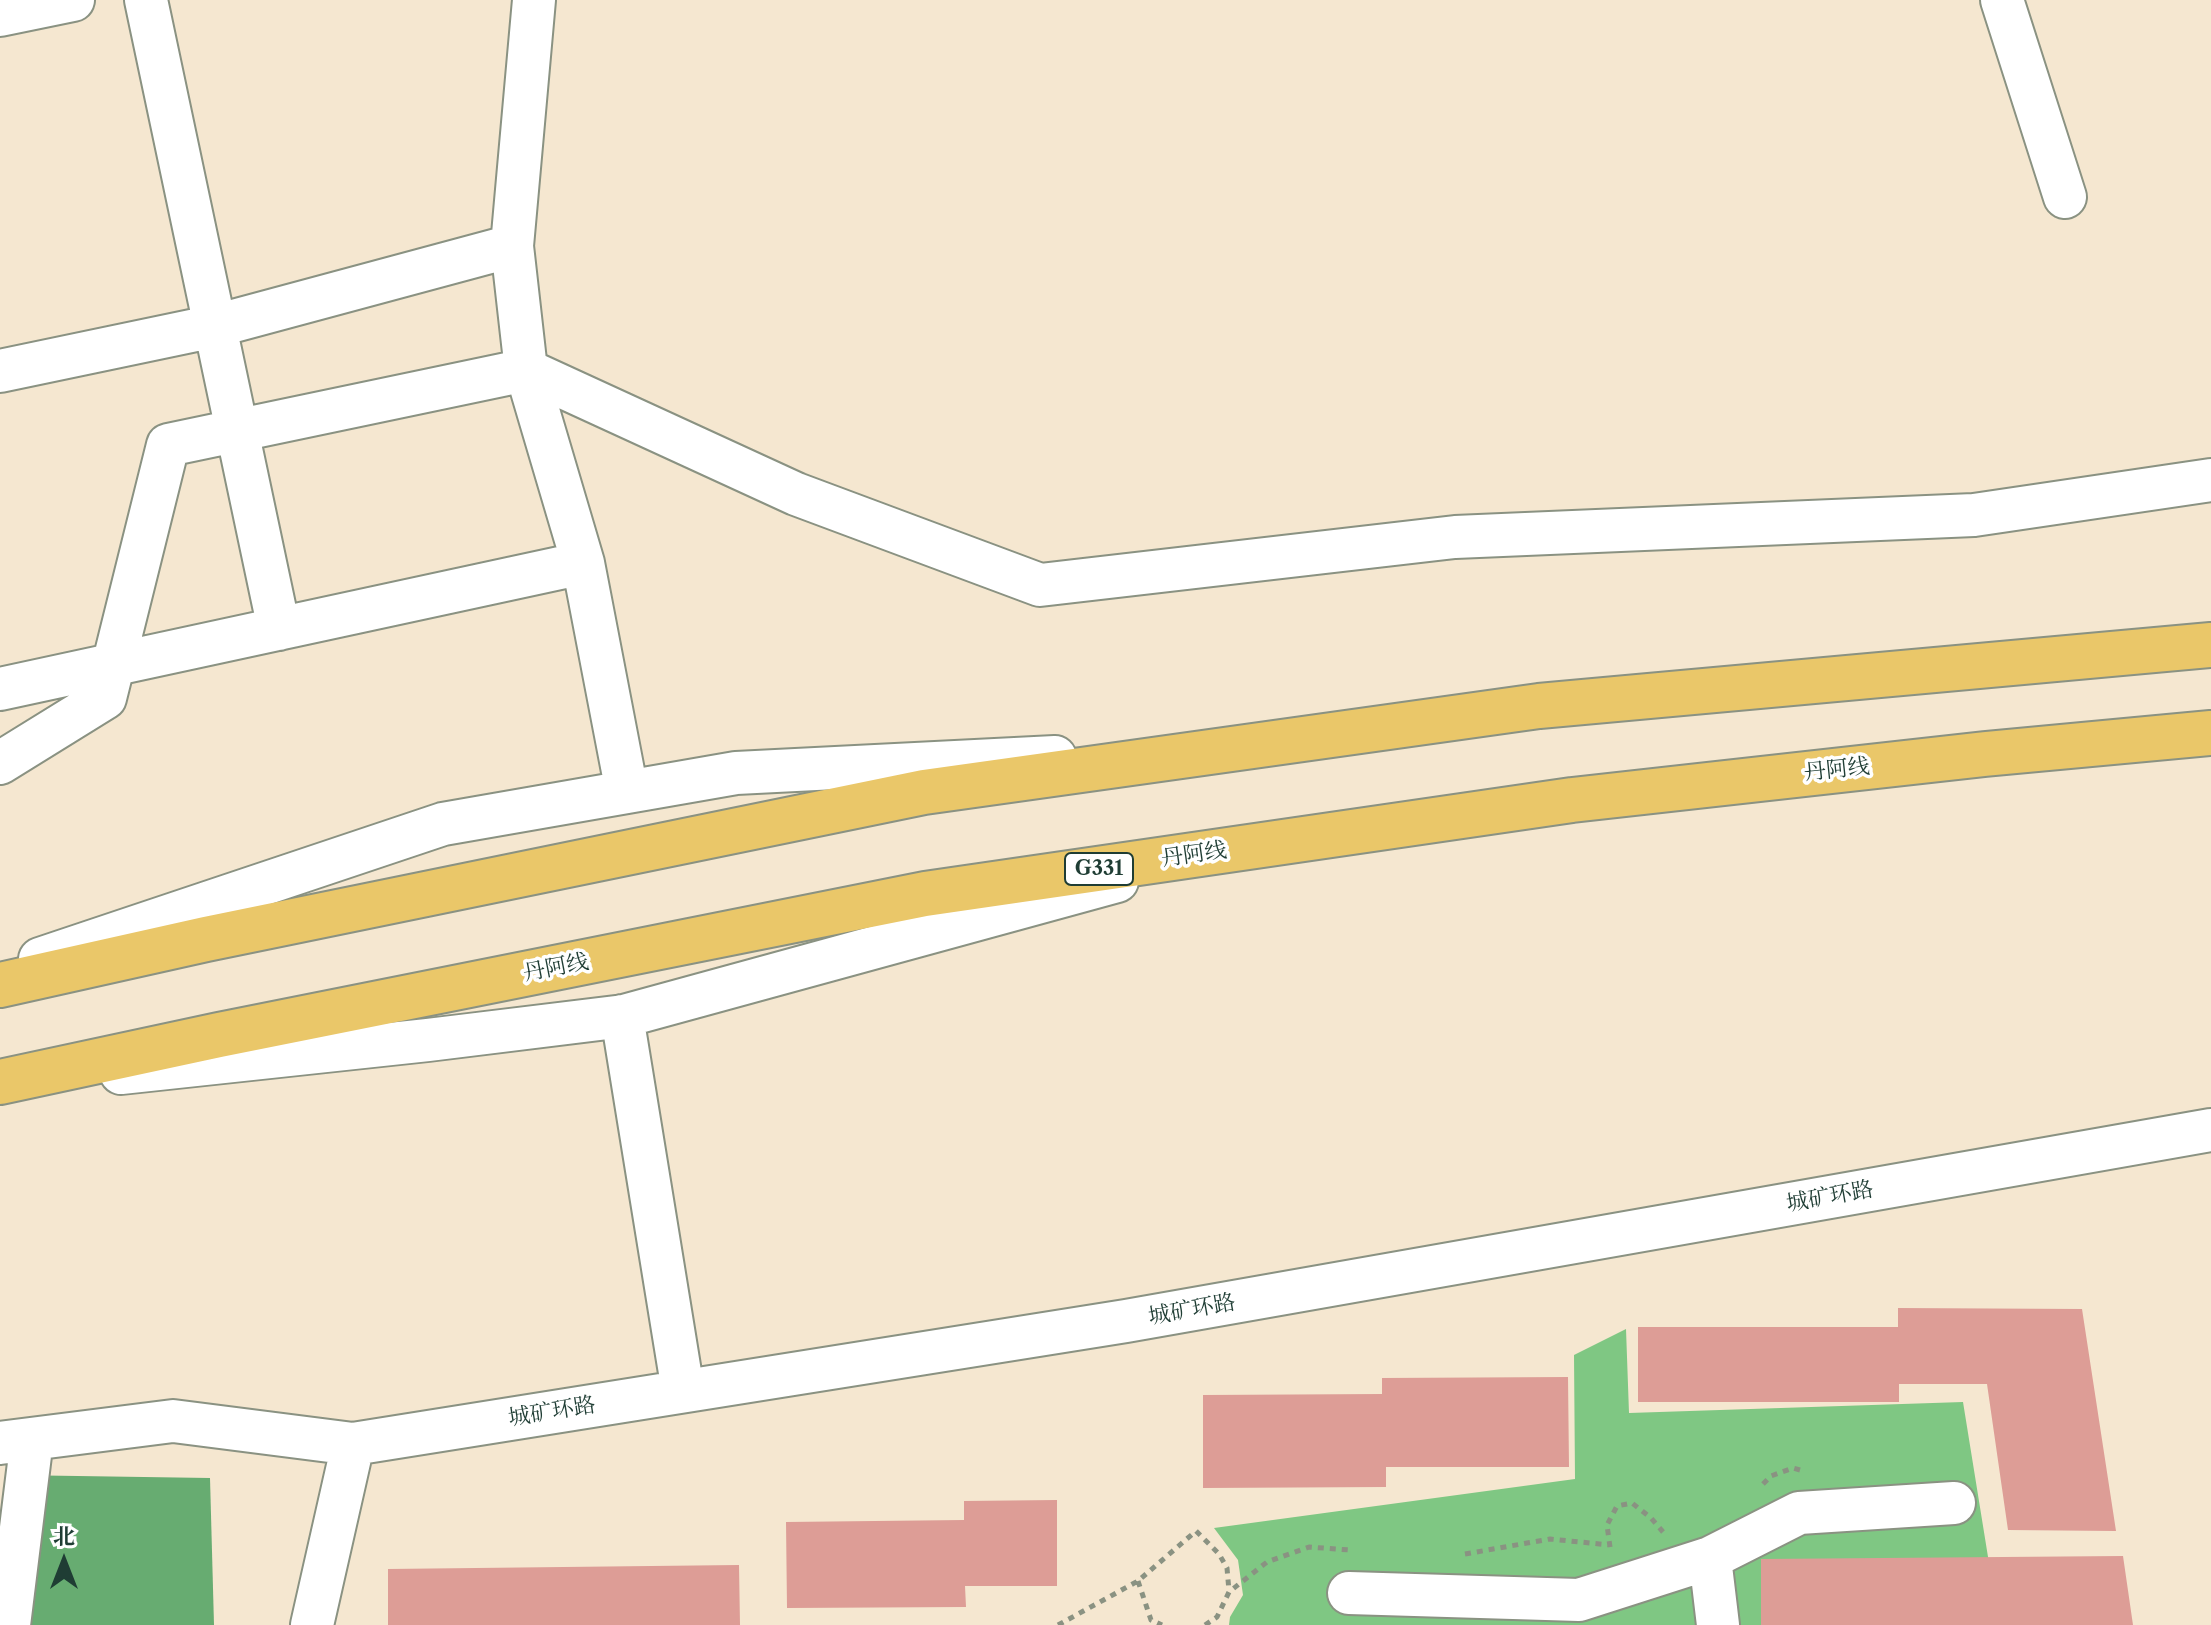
<!DOCTYPE html>
<html>
<head>
<meta charset="utf-8">
<style>
	body { margin:0 }
	#map { position:relative; width:2211px; height:1625px; overflow:hidden; background:#f5e7d0; font-family:"Libre Caslon Text","Noto Serif SC",serif }
	canvas { display:block }
	.north { position:absolute; left:24px; top:1521px; width:80px; height:80px; -webkit-text-stroke:6px #fff; paint-order:stroke; rotate:0deg; font-size:22px; font-weight:700; line-height:32px; text-align:center; color:#1f3d34 }
	.north::after { content:''; display:block; margin:auto; width:28px; height:36px; background:#1f3d34; clip-path:polygon(50% 0,100% 100%,50% 72%,0 100%) }
</style>
</head>
<body>
<div id="map">
<canvas width="2211" height="1625"></canvas>
<div class="north">北</div>
</div>
<script>
const g = document.querySelector('canvas').getContext('2d');
g.lineJoin = 'round';
function fillPath(path, color) { g.fillStyle = color; g.fill(path, 'evenodd'); }
const poly = rows => new Path2D(rows.map(r => 'M' + r).join(''));
function strokePath(path, color, width, dash) { g.strokeStyle = color; g.lineWidth = width; g.lineCap = dash ? 'butt' : 'round'; g.setLineDash(dash || []); g.stroke(path); }
function write(font, color, halo, rows, align = 'center') {
  g.font = font + ' "Libre Caslon Text","Noto Serif SC",serif'; g.lineWidth = 7; g.setLineDash([]); g.textBaseline = 'middle'; g.strokeStyle = halo; g.fillStyle = color; for (const [text, x, y, turn = 0] of rows) {
    g.save(); g.translate(x, y); g.rotate((+turn || 0) * Math.PI / 180); g.textAlign = isNaN(turn) ? turn : align; if (halo) g.strokeText(text, 0, 0); g.fillText(text, 0, 0); g.restore();
  }
}
const green = poly([
	[1626,1329,1629,1413,1963,1402,1999,1625,1229,1625,1230,1617,1243,1595,1238,1560,1214,1528,1575,1479,1574,1355]
]);
const forest = poly([
	[11,1475,210,1478,214,1625,0,1625]
]);
const building = poly([
	[1898,1308,2082,1309,2116,1531,2008,1530,1987,1384,1899,1384,1899,1402,1638,1402,1638,1327,1898,1327],
	[1568,1377,1569,1467,1386,1467,1386,1487,1203,1488,1203,1395,1382,1394,1382,1378],
	[1057,1500,1057,1586,965,1586,966,1607,787,1608,786,1522,964,1520,964,1501],
	[2123,1556,2133,1625,1761,1625,1761,1559],
	[739,1565,740,1625,388,1625,388,1569]
]);
const path = poly([
	[1763,1484,1771,1476,1793,1468,1800,1470],
	[1610,1547,1607,1525,1617,1506,1632,1503,1651,1518,1663,1532],
	[1465,1554,1550,1539,1610,1545],
	[1138,1581,1151,1620,1162,1625],
	[1058,1625,1138,1581,1196,1531,1219,1554,1227,1568,1229,1591],
	[1205,1625,1217,1617,1229,1592,1267,1562,1309,1547,1350,1550]
]);
const minor = poly([
	[146,0,279,629],
	[534,0,512,246,526,370,583,563,627,792],
	[2002,0,2065,197],
	[0,15,73,0],
	[0,371,215,326,512,246],
	[0,689,583,563],
	[0,763,105,698,168,445,526,370,796,494,1040,585,1455,537,1974,515,2211,480],
	[40,959,443,824,736,773,1055,757],
	[622,1016,683,1391],
	[121,1073,428,1040,624,1016,1117,881],
	[0,1443,173,1421,353,1444],
	[1710,1558,1718,1625],
	[1349,1593,1579,1600,1710,1558,1799,1513,1954,1503],
	[9,1625,32,1439],
	[312,1625,353,1444,1126,1321,2211,1130]
]);
const highway = poly([
	[0,985,206,939,924,792,1539,706,2211,645],
	[0,1082,219,1035,925,894,1572,800,1985,754,2211,733]
]);
const shields = [
	[1099,869,68]
];
const shieldNames = [
	["G331",1099,869]
];
const streetNames = [
	["丹阿线",1837,770,-6],
	["丹阿线",1194,855,-8],
	["丹阿线",556,968,-11],
	["城矿环路",1830,1197,-10],
	["城矿环路",1192,1310,-10],
	["城矿环路",552,1412,-9]
];
fillPath(green, '#7fc783');
fillPath(forest, '#67ac71');
fillPath(building, '#dd9d96');
strokePath(minor, '#8a9282', 46);
strokePath(highway, '#8a9282', 48);
strokePath(path, '#8a9282', 5, [6, 6]);
strokePath(minor, '#fff', 42);
strokePath(highway, '#eac769', 44);
for (const [x, y, w] of shields) { const box = new Path2D(); box.roundRect(x - w / 2, y - 16, w, 32, 6); g.fillStyle = '#fff'; g.fill(box); strokePath(box, '#1f3d34', 2); }
write('bold 20px', '#1f3d34', null, shieldNames);
write('22px', '#1f3d34', '#fff', streetNames);
</script>
</body>
</html>
